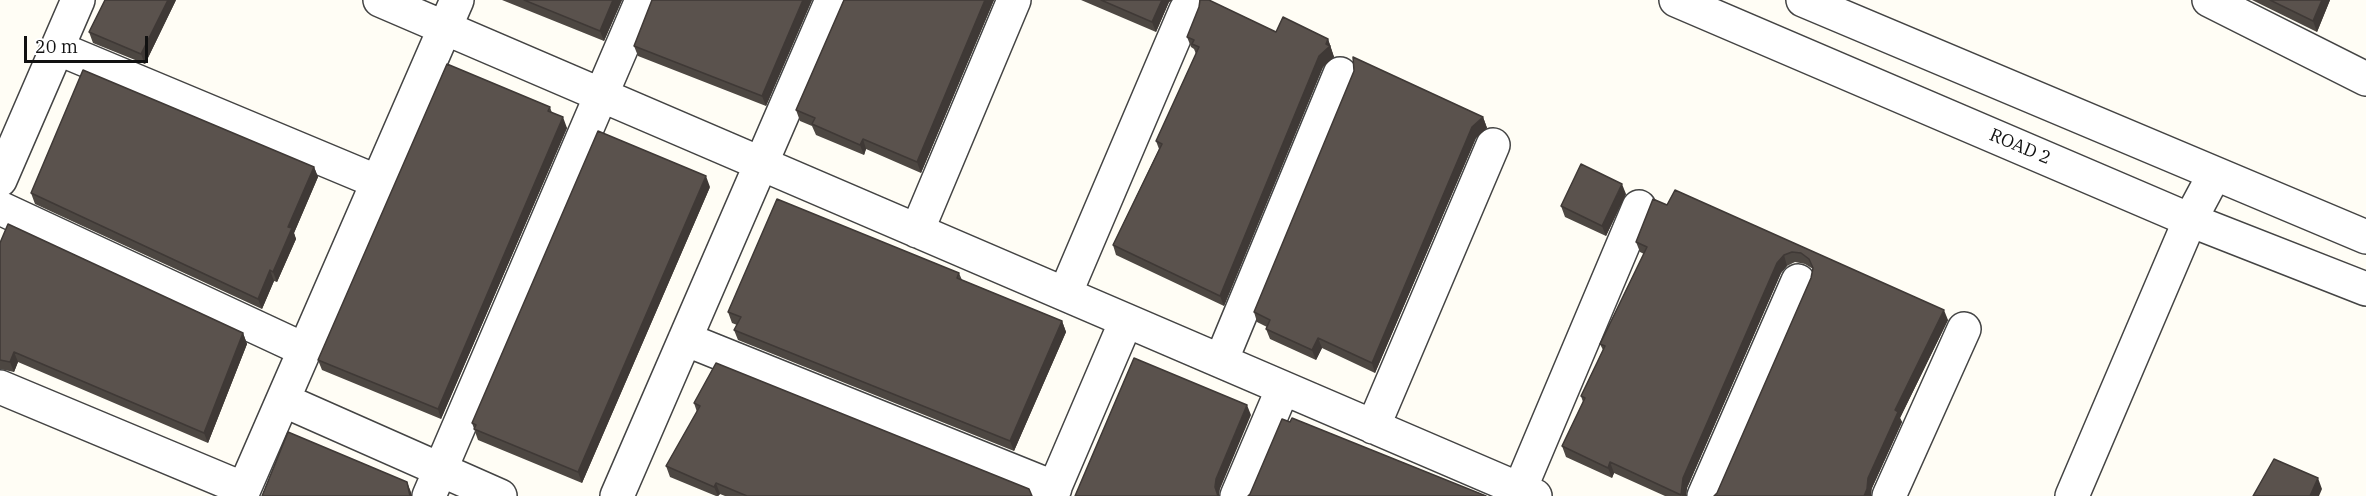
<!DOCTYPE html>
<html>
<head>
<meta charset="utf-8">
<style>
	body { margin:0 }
	#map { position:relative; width:2366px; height:496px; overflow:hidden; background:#fffdf5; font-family:"IBM Plex Serif",serif }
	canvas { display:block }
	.scale { position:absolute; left:24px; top:36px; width:124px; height:27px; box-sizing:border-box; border:3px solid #111; border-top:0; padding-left:8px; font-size:18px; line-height:21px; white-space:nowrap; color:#111; -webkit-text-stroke:4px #fff; paint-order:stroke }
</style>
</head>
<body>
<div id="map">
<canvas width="2366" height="496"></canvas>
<div class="scale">20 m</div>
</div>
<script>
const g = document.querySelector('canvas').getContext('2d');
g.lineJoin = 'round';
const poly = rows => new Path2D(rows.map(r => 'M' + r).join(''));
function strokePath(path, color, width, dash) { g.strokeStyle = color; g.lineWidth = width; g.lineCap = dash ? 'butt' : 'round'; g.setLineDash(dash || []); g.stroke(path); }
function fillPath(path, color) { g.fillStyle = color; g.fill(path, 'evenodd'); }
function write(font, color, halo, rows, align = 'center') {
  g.font = font + ' "IBM Plex Serif",serif'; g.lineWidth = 6; g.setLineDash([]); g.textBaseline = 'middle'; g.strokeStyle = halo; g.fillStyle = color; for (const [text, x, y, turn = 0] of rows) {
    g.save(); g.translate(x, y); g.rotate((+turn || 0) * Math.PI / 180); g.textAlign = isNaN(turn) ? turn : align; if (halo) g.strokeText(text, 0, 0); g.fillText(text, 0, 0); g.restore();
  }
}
const minor = poly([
	[380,0,1535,496],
	[2209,0,2366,79],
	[57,48,378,182],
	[0,180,78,0],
	[0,208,305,350],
	[917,231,1014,0],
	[1065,294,1186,10],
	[685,339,1055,488],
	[1221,361,1340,74],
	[0,387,244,489],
	[283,400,500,496],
	[1373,427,1493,145],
	[1520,489,1639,207],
	[241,496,457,0],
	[429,496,642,0],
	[617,496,832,0],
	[1051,496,1126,321],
	[1237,496,1283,388],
	[1704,496,1798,281],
	[1889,496,1964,329],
	[2072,496,2190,220,2214,175]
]);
const tertiary = poly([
	[1676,0,2190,220,2366,289],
	[1803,0,2366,237]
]);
const wall = poly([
	[176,0,145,64,93,43,89,32],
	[502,0,622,0,604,41],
	[812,0,766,106,638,56,634,46],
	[844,0,994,0,921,173,866,149,864,155,816,135,812,126,800,121,796,110],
	[1081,0,1172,0,1169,2,1156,32],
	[2252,0,2330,0,2317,32],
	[1276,32,1328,39,1334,57,1323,67,1224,306,1116,255,1113,245,1159,149,1156,141,1196,54,1194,49,1191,47,1187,37],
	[550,107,552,113,567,128,441,419,322,370,318,360],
	[1483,117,1487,128,1476,138,1375,373,1322,348,1316,360,1270,339,1266,329,1267,327,1257,322,1254,312],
	[314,167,318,177,294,233,296,239,277,282,274,281,262,309,35,204,31,193],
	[710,187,582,483,478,440,472,423],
	[1675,190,1948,320,1900,418,1902,422,1872,488,1717,493,1811,278,1813,269,1805,264,1795,262,1787,266,1781,273,1687,488,1686,496,1665,496,1614,473,1612,478,1566,457,1562,446,1583,402,1581,396,1603,350,1600,344,1644,254,1640,252,1636,242,1667,205],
	[1626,194,1606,236,1565,217,1561,206],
	[0,243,243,333,247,344,208,443,18,362,14,372,0,369],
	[959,273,962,280,1062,321,1066,332,1014,451,738,340,734,330,737,325,732,323,728,312],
	[694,403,1032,496,725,496,720,494,718,496,716,496,670,477,666,466,697,412]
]);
const shadedWall = poly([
	[168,0,176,0,145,64,141,54],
	[613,0,622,0,604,41,600,31],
	[803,0,812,0,766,106,762,96],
	[985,0,994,0,921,173,917,162],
	[1162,0,1172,0,1169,2,1156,32,1152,22],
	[2322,0,2330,0,2317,32,2313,21],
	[1328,39,1334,57,1323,67,1224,306,1220,296,1319,56],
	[563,117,567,128,441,419,438,409],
	[1483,117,1487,128,1476,138,1375,373,1372,363,1472,127],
	[863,139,866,149,864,155,860,145],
	[314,167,318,177,294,233,296,239,277,282,273,272,288,227],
	[706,176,710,187,582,483,578,472],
	[1622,184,1626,194,1606,236,1602,226],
	[1784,255,1787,266,1781,273,1687,488,1686,496,1682,496,1683,478,1777,263],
	[270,270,274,281,262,309,258,299],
	[1944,310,1948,320,1900,418,1902,422,1872,488,1871,496,1864,496,1868,478,1895,410],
	[1062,321,1066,332,1014,451,1010,441],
	[243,333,247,344,208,443,204,433],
	[1318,338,1322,348,1316,360,1312,350],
	[14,352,18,362,14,372,10,362],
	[1247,405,1251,415,1220,489,1219,496,1218,496,1215,487,1216,479],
	[1610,462,1614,473,1612,478,1608,468],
	[2318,478,2322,489,2319,496,2310,496],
	[407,482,411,492,412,496,410,496],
	[716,483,720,494,718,496,714,487]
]);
const building = poly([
	[105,0,168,0,141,54,89,32,105,0],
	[524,0,613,0,600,31,524,0],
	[652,0,803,0,762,96,634,46,652,0],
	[844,0,985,0,917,162,863,139,860,145,812,124,815,118,796,110,844,0],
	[1101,0,1162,0,1152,22,1101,0],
	[1200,0,1209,0,1276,32,1283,17,1328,39,1326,44,1330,46,1319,56,1220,296,1113,245,1162,144,1156,141,1199,47,1192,44,1194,40,1187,37,1199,7,1200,0],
	[2270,0,2322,0,2313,21,2270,0],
	[1353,57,1483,117,1472,127,1372,363,1318,338,1312,350,1266,329,1270,320,1254,312,1354,71,1353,57],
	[447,64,550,107,548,111,563,117,438,409,318,360,447,64],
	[83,70,314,167,288,227,292,228,273,272,270,270,258,299,31,193,83,70],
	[598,131,706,176,578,472,474,429,476,425,472,423,598,131],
	[1581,164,1622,184,1602,226,1561,206,1581,164],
	[1675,190,1944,310,1895,410,1898,412,1868,478,1867,489,1864,496,1714,496,1717,493,1811,278,1813,268,1809,259,1801,253,1792,252,1784,255,1777,263,1683,478,1681,495,1610,462,1608,468,1562,446,1585,398,1581,396,1605,346,1600,344,1647,247,1636,242,1653,199,1667,205,1675,190],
	[777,199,959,273,957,278,1062,321,1010,441,734,330,741,317,728,312,777,199],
	[8,224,243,333,204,433,14,352,10,362,0,360,0,243,8,224],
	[1134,358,1247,405,1216,479,1215,487,1218,496,1075,496,1134,358],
	[716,363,1029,489,1032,496,747,496,716,483,714,487,666,466,700,406,694,403,716,363],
	[1292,418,1486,496,1248,496,1250,494,1282,419,1290,422,1292,418],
	[288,432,407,482,410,496,262,496,288,432],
	[2274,459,2318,478,2310,496,2253,496,2274,459]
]);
const streetNames = [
	["ROAD 2",2020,147,23]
];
strokePath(minor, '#444', 36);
strokePath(tertiary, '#444', 36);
strokePath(minor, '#fff', 33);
strokePath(tertiary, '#fff', 33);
fillPath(wall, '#4d4742');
fillPath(shadedWall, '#3f3936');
fillPath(building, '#5a524d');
strokePath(building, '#3f3936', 1.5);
write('18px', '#111', '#fff', streetNames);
</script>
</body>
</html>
